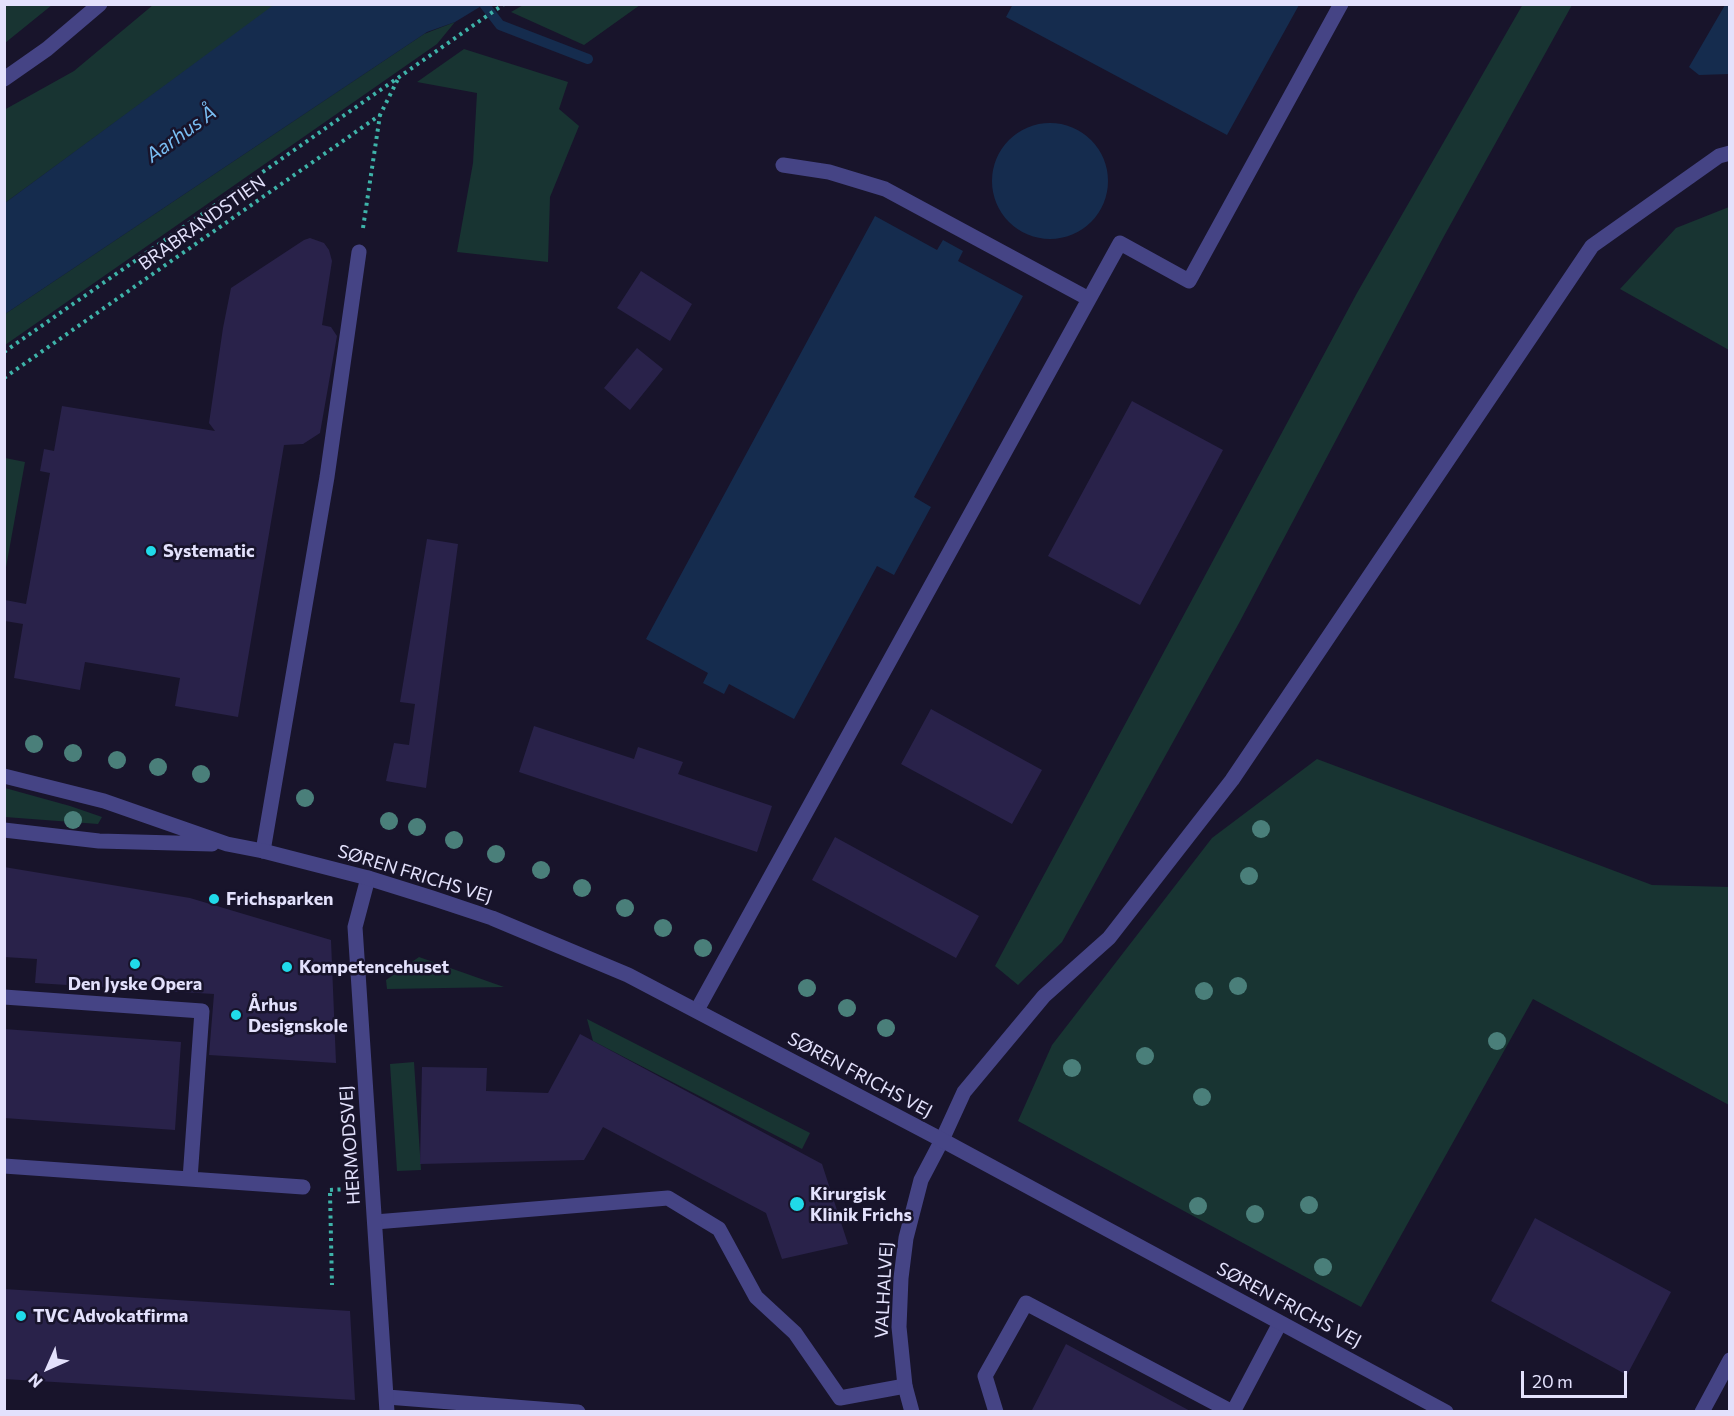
<!DOCTYPE html>
<html>
<head>
<meta charset="utf-8">
<style>
	body { margin:0 }
	#map { position:relative; width:1734px; height:1416px; overflow:hidden; background:#18142b; font-family:Commissioner,sans-serif }
	canvas { display:block }
	.frame { position:absolute; inset:0; border:6px solid #e3e1fc; pointer-events:none }
	.north { position:absolute; left:18px; top:1338px; width:60px; height:60px; -webkit-text-stroke:4px #18142b; paint-order:stroke; rotate:225deg; font-size:16px; font-weight:700; line-height:24px; text-align:center; color:#e3e1fc }
	.north::after { content:''; display:block; margin:auto; width:21px; height:27px; background:#e3e1fc; clip-path:polygon(50% 0,100% 100%,50% 72%,0 100%) }
	.scale { position:absolute; left:1521px; top:1371px; width:106px; height:27px; box-sizing:border-box; border:3px solid #e3e1fc; border-top:0; padding-left:8px; font-size:18px; line-height:21px; white-space:nowrap; color:#e3e1fc; -webkit-text-stroke:4px #18142b; paint-order:stroke }
</style>
</head>
<body>
<div id="map">
<canvas width="1734" height="1416"></canvas>
<div class="frame"></div>
<div class="north">N</div>
<div class="scale">20 m</div>
</div>
<script>
const g = document.querySelector('canvas').getContext('2d');
g.lineJoin = 'round';
function fillPath(path, color) { g.fillStyle = color; g.fill(path, 'evenodd'); }
const poly = rows => new Path2D(rows.map(r => 'M' + r).join(''));
function strokePath(path, color, width, dash) { g.strokeStyle = color; g.lineWidth = width; g.lineCap = dash ? 'butt' : 'round'; g.setLineDash(dash || []); g.stroke(path); }
function write(font, color, halo, rows, align = 'center') {
  g.font = font + ' Commissioner,sans-serif'; g.lineWidth = 5; g.setLineDash([]); g.textBaseline = 'middle'; g.strokeStyle = halo; g.fillStyle = color; for (const [text, x, y, turn = 0] of rows) {
    g.save(); g.translate(x, y); g.rotate((+turn || 0) * Math.PI / 180); g.textAlign = isNaN(turn) ? turn : align; if (halo) g.strokeText(text, 0, 0); g.fillText(text, 0, 0); g.restore();
  }
}
const green = poly([
	[5,4,52,4,52,5,5,43],
	[525,4,640,4,640,5,584,45,511,12],
	[1523,4,1572,5,1443,238,1239,623,1062,942,1018,985,995,966,1357,293],
	[153,5,275,5,5,203,4,110,74,71],
	[455,22,437,44,5,345,5,314,424,34],
	[464,49,568,82,559,109,579,126,550,197,548,262,457,252,473,163,477,93,417,82],
	[1729,207,1729,350,1620,289,1676,228],
	[5,458,25,462,5,573,4,458],
	[1317,759,1652,885,1729,887,1729,1105,1533,999,1361,1307,1018,1121,1052,1045,1212,838],
	[5,788,70,806,102,817,98,824,5,817],
	[419,957,504,987,387,989,386,980],
	[587,1019,810,1133,802,1149,593,1041],
	[414,1062,421,1170,397,1171,390,1064]
]);
const water = poly([
	[275,4,483,5,455,22,427,32,5,314,5,203],
	[1013,4,1299,4,1299,5,1227,135,1006,17],
	[1725,5,1729,5,1729,74,1699,75,1689,67],
	'992 181a58 58 0 1 1 116 0a58 58 0 1 1-116 0Z',
	[875,216,937,250,943,240,963,251,958,261,1023,296,914,497,931,507,894,575,877,566,794,719,729,684,724,694,703,683,708,673,646,639]
]);
const stream = poly([
	[484,4,500,25,588,59]
]);
const building = poly([
	[310,238,324,243,329,250,332,261,322,325,331,327,337,336,320,433,303,444,284,445,238,717,175,706,180,678,85,662,80,690,14,678,23,624,5,621,5,600,26,604,50,473,40,471,44,449,54,451,62,406,215,431,209,423,223,328,231,288,304,240],
	[641,271,692,304,670,341,617,308],
	[637,348,663,369,630,410,604,388],
	[1132,401,1223,450,1140,605,1048,556],
	[427,539,458,544,426,788,386,781,394,743,409,745,415,704,400,702],
	[931,709,1042,770,1012,824,901,764],
	[534,726,634,759,638,747,683,762,678,774,772,806,757,852,519,772],
	[835,837,979,916,956,958,812,880],
	[4,867,190,898,331,940,336,1063,209,1055,214,994,35,983,37,959,4,957],
	[4,1029,181,1042,175,1130,4,1118],
	[580,1034,822,1164,848,1244,782,1259,766,1213,603,1127,584,1160,420,1164,422,1067,487,1068,486,1091,548,1093],
	[1535,1218,1671,1292,1627,1375,1491,1301],
	[4,1289,350,1311,355,1400,4,1379],
	[1066,1344,1192,1412,1031,1412]
]);
const path = poly([
	[363,228,380,115],
	[4,352,504,4],
	[4,378,380,115,399,77],
	[330,1190,347,1189],
	[330,1193,332,1285]
]);
const service = poly([
	[783,165,829,172,885,189,1089,299],
	[263,851,327,477,359,252],
	[4,997,202,1011,190,1179],
	[697,1010,1120,243,1189,281,1341,4],
	[942,1140,964,1092,1044,996,1109,938,1232,780,1592,246,1719,156,1730,153],
	[4,1166,303,1187],
	[375,1222,668,1198,719,1229,756,1297,795,1333,840,1398,905,1386],
	[387,1397,578,1412],
	[996,1412,985,1376,1026,1303,1232,1412],
	[1233,1412,1280,1323]
]);
const minor = poly([
	[4,79,47,49,100,4],
	[368,878,355,927,387,1412],
	[912,1412,905,1386,899,1327,901,1278,906,1238,921,1180,942,1140],
	[1702,1412,1730,1360]
]);
const tertiary = poly([
	[4,776,104,801,227,844,263,851,368,878,432,898,492,918,628,975,942,1140,1446,1412],
	[4,830,99,841,212,844]
]);
const trees = [
	[34,744],
	[73,753],
	[117,760],
	[158,767],
	[201,774],
	[305,798],
	[73,820],
	[389,821],
	[417,827],
	[1261,829],
	[454,840],
	[496,854],
	[541,870],
	[1249,876],
	[582,888],
	[625,908],
	[663,928],
	[703,948],
	[1238,986],
	[807,988],
	[1204,991],
	[847,1008],
	[886,1028],
	[1497,1041],
	[1145,1056],
	[1072,1068],
	[1202,1097],
	[1309,1205],
	[1198,1206],
	[1255,1214],
	[1323,1267]
];
const markers = [
	[151,551,6,"#20dae9"],
	[214,899,6,"#20dae9"],
	[135,964,6,"#20dae9"],
	[287,967,6,"#20dae9"],
	[236,1015,6,"#20dae9"],
	[797,1204,8,"#20dae9"],
	[21,1316,6,"#20dae9"]
];
const streetNames = [
	["BRABRANDSTIEN",202,223,-35],
	["SØREN FRICHS VEJ",415,874,17],
	["SØREN FRICHS VEJ",860,1075,28],
	["HERMODSVEJ",350,1145,-94],
	["VALHALVEJ",884,1290,-87],
	["SØREN FRICHS VEJ",1289,1305,28]
];
const poiNames = [
	["Systematic",163,551],
	["Frichsparken",226,899],
	["Kompetencehuset",299,967],
	["Den Jyske Opera",135,984,"center"],
	["Århus",248,1005],
	["Designskole",248,1026],
	["Kirurgisk",810,1194],
	["Klinik Frichs",810,1215],
	["TVC Advokatfirma",33,1316]
];
const waterNames = [
	["Aarhus Å",181,134,-36]
];
fillPath(green, '#183432');
fillPath(water, '#152c4e');
strokePath(stream, '#152c4e', 10);
fillPath(building, '#29224a');
strokePath(path, '#3eb3a9', 4, [3, 4.5]);
strokePath(service, '#454485', 15);
strokePath(minor, '#454485', 15);
strokePath(tertiary, '#454485', 15);
g.fillStyle = '#4a7f7a';
for (const [x, y] of trees) { g.beginPath(); g.arc(x, y, 9, 0, 2 * Math.PI); g.fill(); }
for (const [x, y, r, color] of markers) { const dot = new Path2D(); dot.arc(x, y, r, 0, 2 * Math.PI); g.fillStyle = color; g.fill(dot); strokePath(dot, '#18142b', 2); }
write('18px', '#e3e1fc', '#18142b', streetNames);
write('bold 18px', '#e3e1fc', '#18142b', poiNames, 'left');
write('italic 20px', '#79bdf2', '#18142b', waterNames);
</script>
</body>
</html>
